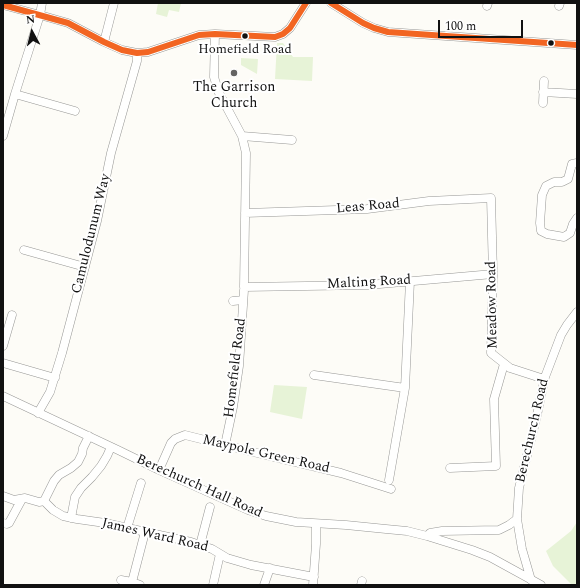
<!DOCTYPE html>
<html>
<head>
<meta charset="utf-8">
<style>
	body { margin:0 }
	#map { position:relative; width:580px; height:588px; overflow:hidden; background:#fdfcf7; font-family:Spectral,serif }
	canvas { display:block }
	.frame { position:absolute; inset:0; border:4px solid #111; pointer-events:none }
	.north { position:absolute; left:12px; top:12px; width:40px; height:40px; -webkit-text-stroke:3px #fff; paint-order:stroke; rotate:353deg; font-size:11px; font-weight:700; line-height:16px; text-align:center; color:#111 }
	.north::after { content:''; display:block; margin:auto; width:14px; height:18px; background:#111; clip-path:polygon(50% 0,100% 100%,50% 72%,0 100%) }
	.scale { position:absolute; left:438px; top:20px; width:85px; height:18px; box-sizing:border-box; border:2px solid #111; border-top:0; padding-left:5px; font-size:12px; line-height:14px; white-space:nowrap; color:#111; -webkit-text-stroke:3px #fff; paint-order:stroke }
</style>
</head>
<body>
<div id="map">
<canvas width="580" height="588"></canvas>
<div class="frame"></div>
<div class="north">N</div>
<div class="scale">100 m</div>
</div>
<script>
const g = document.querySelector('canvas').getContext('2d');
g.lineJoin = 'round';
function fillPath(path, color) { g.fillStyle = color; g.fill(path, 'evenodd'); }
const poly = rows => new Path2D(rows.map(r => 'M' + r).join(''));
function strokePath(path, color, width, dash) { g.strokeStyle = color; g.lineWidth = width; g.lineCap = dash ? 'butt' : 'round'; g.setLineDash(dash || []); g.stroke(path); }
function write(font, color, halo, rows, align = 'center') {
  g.font = font + ' Spectral,serif'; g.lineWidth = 4; g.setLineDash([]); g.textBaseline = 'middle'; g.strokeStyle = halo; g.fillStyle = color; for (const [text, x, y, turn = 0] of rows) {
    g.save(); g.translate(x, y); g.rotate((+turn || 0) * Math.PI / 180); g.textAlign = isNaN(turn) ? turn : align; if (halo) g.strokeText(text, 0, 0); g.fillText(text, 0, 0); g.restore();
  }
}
const green = poly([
	[158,3,181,3,179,12,169,10,167,17,156,14],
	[277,43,283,43,293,57,313,57,312,81,275,79],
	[241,58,258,59,257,74,241,65],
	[274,385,307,387,302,419,270,412],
	[577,522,577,585,572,585,553,566,546,551,571,531]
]);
const minor = poly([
	[331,3,363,23,374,28,388,32,577,45],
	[3,5,40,15,68,23,104,42,122,50,137,53,148,52,199,35,215,34,275,37,283,34,290,28,306,3],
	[487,6,488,3],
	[559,6,560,3],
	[215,34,214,77,219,93,242,136,246,153,244,287,368,285,493,274],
	[104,42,114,3],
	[543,92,577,94],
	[15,94,75,111],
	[543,103,544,81],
	[3,136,15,94,40,15,42,3],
	[242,136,292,140],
	[577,163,572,164,568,179,562,182,554,182,546,186,542,195,540,223,541,231,547,234,564,237,570,233,573,224,577,218],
	[245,213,367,209,429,201,491,198,493,274,491,353,510,368,544,379],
	[24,250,85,267],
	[233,301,243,300],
	[3,346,12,315],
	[3,363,55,378],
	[314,375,405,388],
	[3,396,118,450,159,470,248,510,266,516,296,522,346,525,386,529,407,531,427,536,472,550,490,557,541,585],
	[38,413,50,392,62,353,97,221,111,153,137,61,137,53],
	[225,445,233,407,239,366,244,290],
	[450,468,496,466,494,399,504,364],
	[159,470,171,443,175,439,185,435,253,452,341,473,391,489],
	[389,480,405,388,410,281],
	[3,496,14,500,25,498,39,502,44,501,53,510,63,516,77,519,105,523,191,542,212,549,227,558,251,565,314,577],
	[44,501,54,481,59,475,71,468,78,462,82,454,83,448,89,436],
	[71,518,75,497,81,488,92,477,101,466,107,456,111,447],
	[3,523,7,524,9,523,22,499],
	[127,528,141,483],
	[427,536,430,533,442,531,499,530,509,525,517,519],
	[200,545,210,507],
	[121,580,132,582],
	[531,580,522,549,517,519,519,488,537,415,545,377,561,335,567,325,577,312],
	[140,585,132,582,145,532],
	[213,585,220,554],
	[264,585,270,568],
	[313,585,316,544,316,524],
	[361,585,362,581]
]);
const bus1 = poly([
	[331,3,363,23,374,28,388,32,577,45],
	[3,5,68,23,104,42,122,50,137,53,148,52,199,35,215,34,275,37,283,34,290,28,306,3]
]);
const markers = [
	[245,36,3.5,"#111"],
	[551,43,3.5,"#111"],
	[234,73,4,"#646362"]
];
const busNames = [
	["Homefield Road",245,50]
];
const poiNames = [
	["The Garrison",234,88],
	["Church",234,104]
];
const streetNames = [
	["Leas Road",368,207,-5],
	["Camulodunum Way",92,234,-76],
	["Malting Road",369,283,-3],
	["Meadow Road",493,305,-91],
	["Homefield Road",236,368,-83],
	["Berechurch Road",533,431,-77],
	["Maypole Green Road",266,455,13],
	["Berechurch Hall Road",199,487,24],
	["James Ward Road",155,536,13]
];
fillPath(green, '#e7f3d7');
strokePath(minor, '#979795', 9);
strokePath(minor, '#fffffe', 8);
strokePath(bus1, '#f26522', 6);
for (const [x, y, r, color] of markers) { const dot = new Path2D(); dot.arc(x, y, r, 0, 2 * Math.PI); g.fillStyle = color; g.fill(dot); strokePath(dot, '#fff', 1.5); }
write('13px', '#111', '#fff', busNames);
write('14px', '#111', '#fff', poiNames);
write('14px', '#111', '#fff', streetNames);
</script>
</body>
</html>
